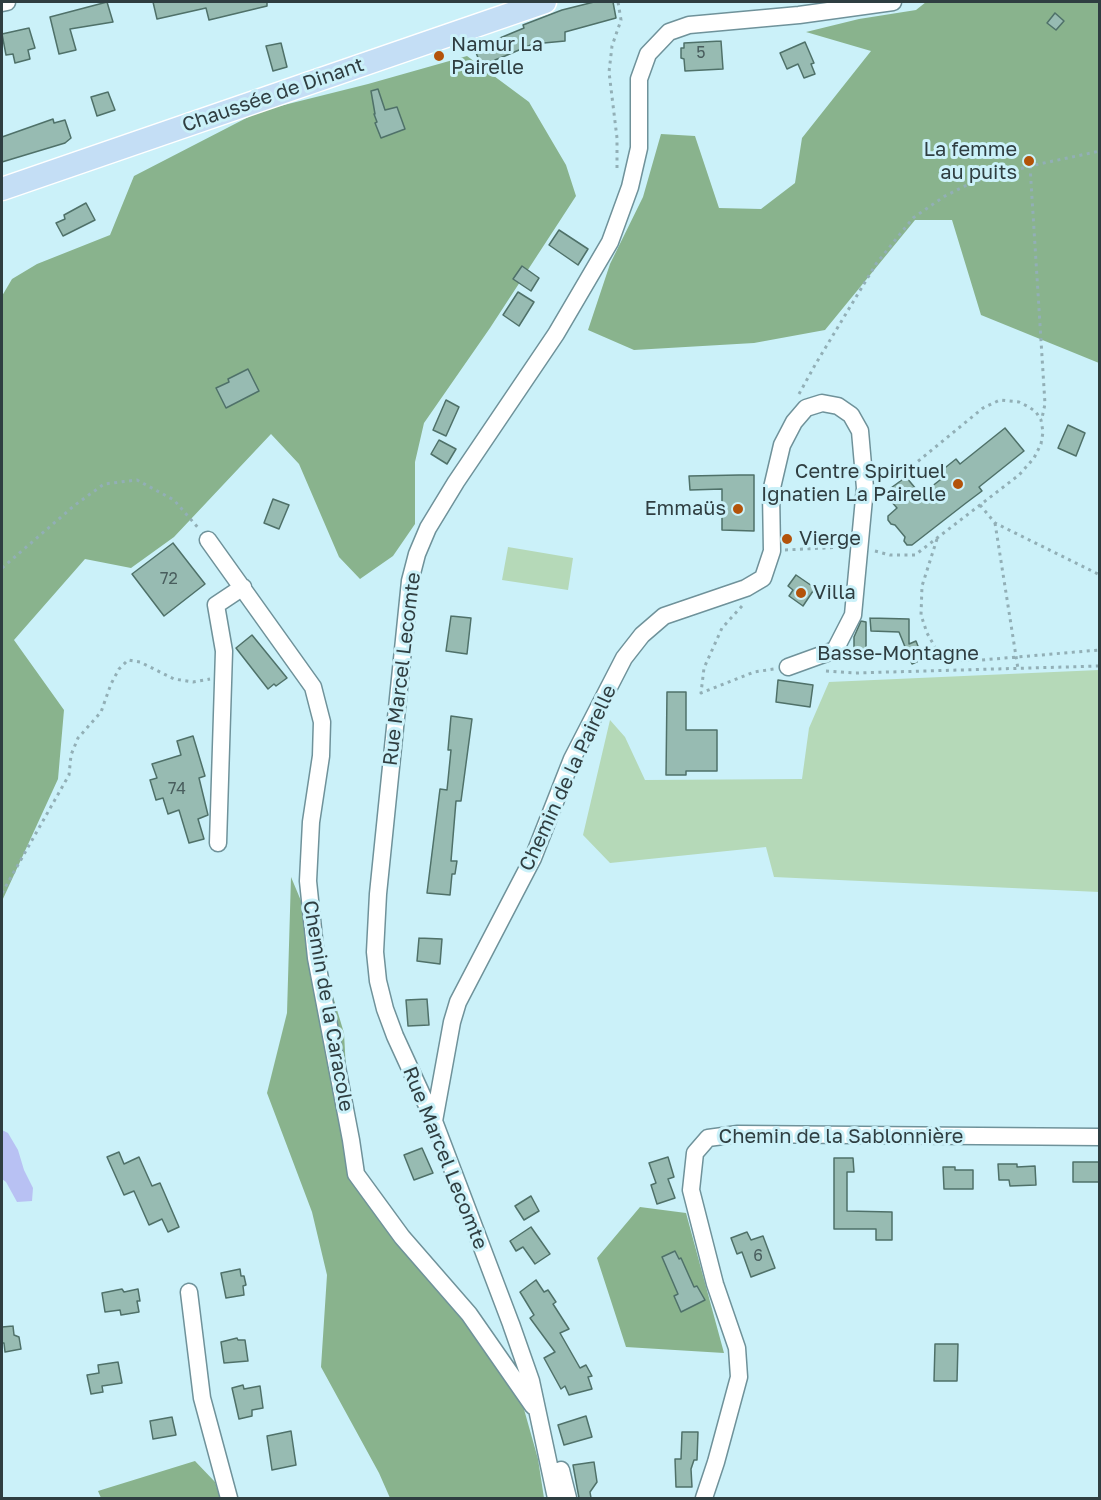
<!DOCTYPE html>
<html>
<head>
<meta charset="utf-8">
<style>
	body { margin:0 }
	#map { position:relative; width:1101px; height:1500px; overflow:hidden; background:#cbf1f9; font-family:"Golos Text",sans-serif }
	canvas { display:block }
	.frame { position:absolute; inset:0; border:3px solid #2f3e41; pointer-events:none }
</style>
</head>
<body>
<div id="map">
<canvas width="1101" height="1500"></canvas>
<div class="frame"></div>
</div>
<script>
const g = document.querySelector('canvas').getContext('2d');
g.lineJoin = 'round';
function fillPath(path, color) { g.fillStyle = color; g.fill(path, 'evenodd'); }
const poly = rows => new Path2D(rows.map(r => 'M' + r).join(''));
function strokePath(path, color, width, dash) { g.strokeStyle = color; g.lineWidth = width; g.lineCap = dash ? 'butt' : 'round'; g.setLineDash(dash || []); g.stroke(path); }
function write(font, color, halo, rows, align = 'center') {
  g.font = font + ' "Golos Text",sans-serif'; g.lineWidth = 6; g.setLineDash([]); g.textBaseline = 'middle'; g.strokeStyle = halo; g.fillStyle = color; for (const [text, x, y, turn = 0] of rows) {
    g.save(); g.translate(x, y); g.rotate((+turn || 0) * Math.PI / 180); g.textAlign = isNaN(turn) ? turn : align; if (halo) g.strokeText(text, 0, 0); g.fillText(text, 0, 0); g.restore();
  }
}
const green = poly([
	[508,547,573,558,568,590,502,580],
	[1099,670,1099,892,774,877,766,847,610,863,583,835,610,720,625,737,645,780,802,779,809,728,829,682]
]);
const forest = poly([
	[926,2,1099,2,1099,363,981,315,952,220,915,220,825,330,754,343,634,350,588,330,610,264,643,197,661,134,695,136,719,208,761,209,795,183,802,138,871,51,806,32,859,19,916,10],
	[467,56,529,102,566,165,576,196,490,328,424,423,415,462,415,524,393,556,360,579,339,557,299,464,271,434,174,537,131,568,85,559,14,640,64,710,58,779,2,901,2,296,12,279,37,264,110,235,134,176,260,111,368,84],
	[291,877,312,927,344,1033,347,1088,359,1163,520,1395,538,1459,544,1498,390,1498,379,1473,321,1367,327,1275,312,1212,267,1093,287,1013],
	[640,1207,686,1213,724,1353,626,1347,597,1258],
	[195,1461,215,1482,220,1498,101,1498,98,1491]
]);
const water = poly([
	[2,1130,8,1133,18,1150,24,1170,33,1188,32,1201,17,1202,6,1182,2,1179]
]);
const building = poly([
	[107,2,113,22,70,29,76,50,59,54,50,17,107,2],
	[153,2,267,2,267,6,209,20,206,8,157,19,153,2],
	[594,2,613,2,616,18,565,32,565,41,533,44,505,56,495,60,497,68,484,73,473,45,486,40,488,43,524,28,523,25,562,10,594,2],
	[1055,13,1064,21,1056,30,1047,23,1055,13],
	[29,28,35,48,28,50,30,59,15,63,13,54,6,55,2,34,29,28],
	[721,41,723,69,685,71,684,59,681,58,681,48,684,48,684,43,721,41],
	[805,42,814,63,811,64,815,74,804,78,798,64,787,69,780,53,805,42],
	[281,43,287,67,273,71,266,46,281,43],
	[378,89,385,110,397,107,405,129,381,138,375,123,377,122,374,114,375,114,371,91,378,89],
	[108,92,115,110,97,116,91,97,108,92],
	[53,119,54,123,65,120,71,138,65,143,2,162,2,137,53,119],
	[86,203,95,220,63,236,56,223,65,219,64,215,86,203],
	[559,230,588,249,578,265,549,245,559,230],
	[522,266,539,278,531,291,513,279,522,266],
	[518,292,534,302,519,326,503,315,518,292],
	[248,369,259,391,226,408,216,388,229,382,228,379,248,369],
	[446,400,459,407,446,436,433,430,446,400],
	[1068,425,1085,433,1076,456,1058,448,1068,425],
	[1005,428,1024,451,979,487,982,491,966,503,912,545,907,545,904,541,905,537,895,525,891,524,888,520,888,516,897,508,884,493,906,477,921,495,945,476,941,471,956,459,960,464,1005,428],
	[439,440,456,449,447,464,431,454,439,440],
	[739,475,754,475,754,531,722,530,722,489,690,490,689,476,739,475],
	[273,499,289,505,279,529,264,523,273,499],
	[173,543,205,584,164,616,132,574,173,543],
	[796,575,815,588,803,606,789,596,793,590,788,586,796,575],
	[451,616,471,618,467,654,446,651,451,616],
	[870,618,909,619,909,644,916,641,923,659,912,664,899,632,871,631,870,618],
	[861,621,866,622,866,649,854,649,854,637,861,621],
	[252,635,287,678,276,686,274,684,268,689,236,648,252,635],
	[778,680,813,685,810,707,776,702,778,680],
	[667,692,686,692,686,730,717,730,717,771,686,771,686,775,666,775,667,692],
	[451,716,472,719,461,801,456,801,451,861,457,861,455,874,452,874,450,895,427,893,440,789,447,790,451,750,448,750,451,716],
	[193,736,205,776,199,778,208,815,198,819,204,839,189,843,179,810,168,814,163,798,156,800,150,780,157,778,152,764,181,755,177,741,193,736],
	[419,938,442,939,440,964,417,961,419,938],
	[427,999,429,1025,408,1026,406,1000,427,999],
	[422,1148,433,1173,414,1180,404,1155,422,1148],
	[119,1152,124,1164,139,1157,152,1186,160,1183,179,1227,168,1232,162,1219,149,1225,134,1191,124,1195,107,1157,119,1152],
	[668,1157,674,1177,668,1179,675,1198,657,1204,651,1185,656,1183,649,1163,668,1157],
	[834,1158,853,1158,854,1172,847,1172,847,1211,892,1212,892,1240,876,1240,876,1229,834,1229,834,1158],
	[1073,1162,1099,1162,1099,1182,1073,1182,1073,1162],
	[998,1164,1017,1164,1017,1167,1035,1166,1036,1185,1010,1186,1009,1180,999,1180,998,1164],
	[943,1167,955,1167,955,1170,973,1170,973,1189,944,1189,943,1167],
	[531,1196,539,1211,524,1220,515,1206,531,1196],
	[531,1227,550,1254,535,1264,523,1247,516,1251,510,1241,531,1227],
	[747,1232,751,1240,763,1236,775,1268,751,1277,742,1252,737,1254,731,1238,747,1232],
	[675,1251,679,1259,681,1258,694,1287,697,1286,705,1300,681,1312,674,1296,678,1294,662,1257,675,1251],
	[240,1269,241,1276,244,1276,246,1285,243,1286,244,1295,226,1298,221,1273,240,1269],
	[536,1280,544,1292,548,1290,556,1302,553,1304,569,1329,560,1333,580,1368,586,1365,592,1376,588,1377,592,1389,569,1395,565,1386,561,1389,544,1358,555,1352,530,1318,534,1315,520,1292,536,1280],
	[122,1289,124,1292,138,1289,140,1301,137,1301,139,1312,121,1315,120,1310,105,1312,102,1293,122,1289],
	[13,1326,14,1335,19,1337,21,1349,5,1352,4,1343,2,1343,2,1327,13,1326],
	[237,1338,238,1340,245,1340,248,1361,224,1363,221,1342,237,1338],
	[935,1344,958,1344,957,1381,934,1381,935,1344],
	[118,1362,122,1383,102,1386,103,1392,91,1394,87,1375,99,1373,98,1365,118,1362],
	[243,1385,244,1389,260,1386,263,1408,252,1410,252,1416,239,1419,232,1388,243,1385],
	[586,1416,592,1437,564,1445,558,1425,586,1416],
	[172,1417,176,1435,153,1439,150,1421,172,1417],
	[291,1431,296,1465,272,1470,267,1436,291,1431],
	[682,1432,698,1432,697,1460,694,1460,691,1469,692,1487,676,1487,675,1459,681,1459,682,1432],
	[594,1462,597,1482,590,1492,591,1498,579,1498,573,1465,594,1462]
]);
const path = poly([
	[1030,166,1045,404,1042,418],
	[617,168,617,138,609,72,612,46,621,20,618,2],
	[799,394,815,365,876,264,913,218,945,196,973,182,1030,166,1100,151],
	[980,505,995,523,1100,575],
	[995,523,1018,669],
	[937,539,922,586,921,615,927,633,935,647,945,657,960,660,981,660,1100,650],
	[785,550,845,547],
	[875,551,890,555,915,555,1019,475,1034,458,1041,444,1043,432,1041,420,1036,412,1029,407,1019,402,1000,400,983,408,911,467,893,475],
	[2,568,75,505,104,484,137,480,174,500,200,530],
	[742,606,722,628,704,668,701,693,754,672,774,669],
	[826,671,855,673,1100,666],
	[2,893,69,775,71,755,78,738,101,712,111,684,119,669,128,660,140,662,174,679,193,682,210,679]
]);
const minor = poly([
	[2,3,7,2],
	[208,540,313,687,322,722,321,756,311,822,308,881,316,958,351,1140,356,1174,402,1237,469,1314,533,1406],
	[218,843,224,651,216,605,243,587],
	[434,1121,452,1022,458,1002,533,858,572,759,624,658,642,635,664,616,746,588,763,578,772,551,771,492,782,445,794,422,806,408,822,403,838,406,851,415,860,431,865,488,853,615,835,650,788,667],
	[189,1292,202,1398,229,1498],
	[561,1470,568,1498],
	[556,1498,531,1381,511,1324,434,1121,395,1036,385,1009,378,981,375,952,378,894,410,581,417,554,428,528,456,482,556,334,610,242,630,187,639,148,639,79,648,54,669,32,689,25,799,15,893,2],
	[704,1498,716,1462,739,1377,737,1348,715,1284,691,1190,695,1153,708,1138,738,1134,1100,1137]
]);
const major = poly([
	[2,189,545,2]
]);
const markers = [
	[439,56,6,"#b3530a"],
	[1029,161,6,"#b3530a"],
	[958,484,6,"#b3530a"],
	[738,509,6,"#b3530a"],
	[787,539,6,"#b3530a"],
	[801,593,6,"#b3530a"]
];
const numberNames = [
	["5",701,53],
	["72",169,579],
	["74",177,789],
	["6",758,1256]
];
const poiNames = [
	["Namur La",451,45],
	["Pairelle",451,68],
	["La femme",1017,150,"right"],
	["au puits",1017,173,"right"],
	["Centre Spirituel",946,472,"right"],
	["Ignatien La Pairelle",946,495,"right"],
	["Emmaüs",726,509,"right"],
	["Vierge",799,539],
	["Villa",813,593]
];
const streetNames = [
	["Chaussée de Dinant",273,95,-19],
	["Basse-Montagne",898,654],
	["Rue Marcel Lecomte",402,669,-83],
	["Chemin de la Pairelle",568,778,-65],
	["Chemin de la Caracole",328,1006,80],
	["Chemin de la Sablonnière",841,1137],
	["Rue Marcel Lecomte",445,1158,68]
];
fillPath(green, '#b5d9b8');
fillPath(forest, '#89b38d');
fillPath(water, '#b8c1f3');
fillPath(building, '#97bbb2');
strokePath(building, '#4f7169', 1.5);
strokePath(minor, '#6f929a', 19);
strokePath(major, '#fff', 25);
strokePath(path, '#92afb6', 3, [3, 4.5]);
strokePath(minor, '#fff', 16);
strokePath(major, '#c4def5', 22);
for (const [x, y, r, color] of markers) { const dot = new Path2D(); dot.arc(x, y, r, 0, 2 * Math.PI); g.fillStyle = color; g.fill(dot); strokePath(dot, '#cbf1f9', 2); }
write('16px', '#495d5d', null, numberNames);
write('20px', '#2f3e41', '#cbf1f9', poiNames, 'left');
write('20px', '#2f3e41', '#cbf1f9', streetNames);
</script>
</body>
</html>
